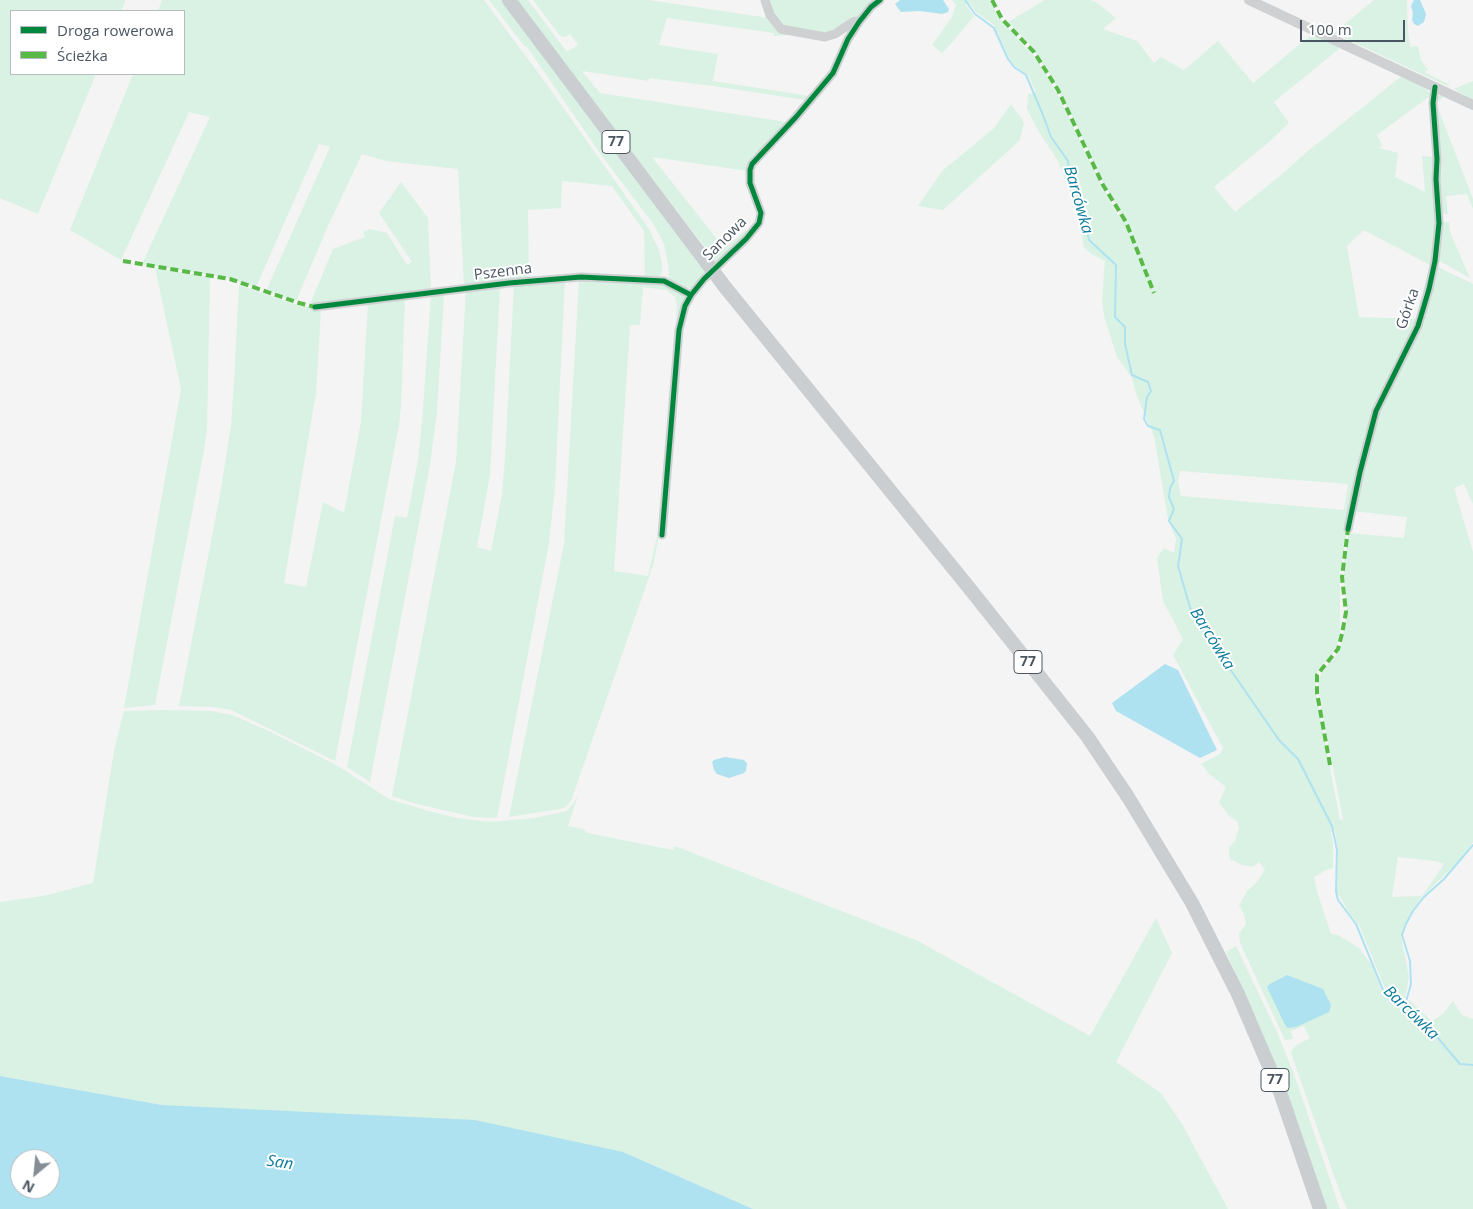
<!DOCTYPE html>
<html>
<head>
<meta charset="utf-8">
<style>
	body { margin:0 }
	#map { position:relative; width:1473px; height:1209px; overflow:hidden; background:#f4f4f4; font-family:"Open Sans",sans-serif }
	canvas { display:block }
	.legend { position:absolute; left:10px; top:10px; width:175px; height:65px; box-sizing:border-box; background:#fff; border:1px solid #b7bbc0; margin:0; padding:6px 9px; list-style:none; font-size:15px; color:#4a5661 }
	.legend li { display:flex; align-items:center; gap:10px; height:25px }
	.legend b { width:25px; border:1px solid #b7bbc0 }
	.north { position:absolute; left:10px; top:1149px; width:50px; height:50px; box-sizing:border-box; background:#fff; border:1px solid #b7bbc0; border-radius:50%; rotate:208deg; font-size:14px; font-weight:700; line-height:20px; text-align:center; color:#4a5661 }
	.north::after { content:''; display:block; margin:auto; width:18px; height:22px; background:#868d94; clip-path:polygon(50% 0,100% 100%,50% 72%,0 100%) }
	.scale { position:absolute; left:1300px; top:20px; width:105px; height:22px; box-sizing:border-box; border:2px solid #4a5661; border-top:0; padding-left:6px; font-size:15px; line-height:18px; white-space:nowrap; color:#4a5661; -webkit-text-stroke:4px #fff; paint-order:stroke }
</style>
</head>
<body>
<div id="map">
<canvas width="1473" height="1209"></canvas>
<ul class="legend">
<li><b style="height:6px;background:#00873e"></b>Droga rowerowa</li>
<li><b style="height:6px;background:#58b947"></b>Ścieżka</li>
</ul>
<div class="north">N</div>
<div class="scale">100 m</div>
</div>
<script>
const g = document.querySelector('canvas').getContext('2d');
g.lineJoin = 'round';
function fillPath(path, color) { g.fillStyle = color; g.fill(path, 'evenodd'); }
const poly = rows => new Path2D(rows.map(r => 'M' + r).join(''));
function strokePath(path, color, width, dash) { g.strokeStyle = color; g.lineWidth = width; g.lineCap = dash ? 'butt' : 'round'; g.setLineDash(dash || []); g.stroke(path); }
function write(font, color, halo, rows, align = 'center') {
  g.font = font + ' "Open Sans",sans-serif'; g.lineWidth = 4; g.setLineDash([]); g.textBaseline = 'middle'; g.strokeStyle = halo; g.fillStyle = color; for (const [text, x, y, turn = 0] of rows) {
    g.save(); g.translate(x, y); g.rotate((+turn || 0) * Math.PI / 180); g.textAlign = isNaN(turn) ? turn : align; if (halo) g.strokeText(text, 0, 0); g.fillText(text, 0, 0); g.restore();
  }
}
const green = poly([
	[0,0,126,0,121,11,11,11,11,74,96,74,38,214,0,198],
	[162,0,484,0,548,86,649,229,659,250,662,263,662,274,658,277,645,278,644,231,612,186,562,181,561,208,528,210,529,279,318,306,310,304,333,249,365,237,363,232,370,229,387,233,407,265,412,262,379,213,401,182,428,218,431,289,464,285,458,169,386,161,362,154,328,226,296,301,266,291,330,147,319,144,256,287,224,277,142,264,210,117,189,112,121,260,70,230,133,74,184,74,184,11,158,11],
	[489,0,502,0,696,258,696,262,698,262,704,270,714,259,515,0,528,0,567,52,578,45,570,34,565,37,560,36,533,0,649,0,769,18,792,35,774,36,774,33,667,18,659,45,718,54,713,81,810,96,805,100,713,86,649,78,649,81,582,71,600,93,786,122,757,153,752,156,754,158,748,171,652,157,721,244,728,246,746,230,747,232,692,288,686,288,669,279,668,264,664,244,654,225,602,156,527,47,525,47],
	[767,0,877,0,858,17,825,34,778,24],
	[952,0,989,0,1001,20,1032,54,1046,74,1062,103,1094,170,1118,216,1120,212,1096,169,1077,126,1049,73,1028,42,1008,22,1045,0,1091,0,1096,2,1116,18,1103,29,1137,41,1154,63,1161,57,1184,70,1218,41,1253,83,1312,34,1340,48,1274,102,1289,123,1269,142,1214,187,1235,212,1281,175,1308,151,1403,75,1423,85,1429,92,1430,96,1377,135,1382,145,1379,148,1398,153,1395,177,1425,192,1422,156,1435,157,1437,227,1435,246,1431,256,1431,272,1422,310,1418,309,1430,265,1364,230,1347,246,1359,317,1419,319,1408,343,1410,346,1424,318,1436,266,1473,284,1473,504,1464,484,1454,488,1473,552,1473,842,1460,860,1423,896,1415,907,1404,927,1401,936,1409,977,1405,1000,1403,1004,1384,986,1359,925,1350,914,1337,892,1338,850,1335,830,1331,832,1333,842,1333,868,1326,870,1314,877,1317,892,1331,934,1338,935,1359,948,1371,964,1382,992,1403,1008,1409,1000,1432,1021,1443,1014,1453,1001,1462,1015,1473,1019,1473,1209,1347,1209,1342,1198,1292,1056,1291,1052,1295,1046,1310,1038,1304,1026,1291,1031,1293,1038,1292,1039,1285,1040,1240,943,1239,934,1246,924,1244,914,1239,905,1247,891,1257,882,1265,870,1259,862,1252,867,1242,865,1230,859,1229,847,1235,841,1239,828,1237,821,1228,815,1219,802,1226,787,1209,774,1201,764,1220,754,1223,748,1173,655,1183,639,1163,601,1157,558,1164,548,1174,553,1176,539,1168,519,1154,436,1136,394,1132,378,1117,357,1104,316,1102,299,1105,261,1091,254,1084,247,1076,207,1059,163,1038,130,1027,109,1028,94,1036,92,1028,75,1012,64,994,25,976,12,970,4,965,4,974,16,950,45,942,53,932,45,952,17,956,5],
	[1386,382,1390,383,1375,423,1353,511,1407,517,1404,538,1349,533,1344,563,1344,580,1347,613,1343,639,1338,653,1322,673,1318,680,1322,712,1343,819,1340,820,1317,700,1315,679,1318,670,1333,653,1340,637,1340,573,1353,493,1372,416],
	[1180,471,1348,484,1344,510,1181,496,1178,482],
	[1398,857,1435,861,1444,864,1422,896,1392,897],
	[1374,0,1407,0,1408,30,1410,47,1418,46,1421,60,1428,70,1424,72,1450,85,1447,86,1334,33],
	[1473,81,1473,101,1454,89],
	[1442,95,1445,96,1436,103,1473,199,1473,209,1467,194,1446,196,1448,214,1440,214,1435,98],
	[1011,104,1024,122,1020,140,943,210,918,206,942,171,994,128],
	[1440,222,1449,222,1450,232,1470,278,1438,260],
	[155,268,210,277,207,430,203,456,155,705,124,708,181,389],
	[565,279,555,487,549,543,497,818,473,817,413,803,392,796,456,462,466,290,500,286,490,475,477,547,491,551,502,494,505,458,514,284],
	[579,279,664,284,685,295,676,322,677,306,675,297,666,290,643,287,640,325,630,325,614,571,648,576,660,523,661,523,654,562,649,577,571,801,565,807,560,809,509,817,564,544],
	[239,285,294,304,321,310,316,393,284,583,306,587,323,502,344,513,361,422,368,304,405,298,401,406,399,425,335,761,231,710,213,707,179,706,220,495,231,426,234,382],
	[444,294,437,412,430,465,370,782,347,767,395,516,407,518,418,460,422,422,431,295],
	[164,710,211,711,232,715,271,732,338,766,389,799,429,811,457,818,491,822,534,818,567,811,572,805,578,796,568,826,583,829,587,833,673,850,675,846,918,941,1090,1036,1156,918,1172,953,1116,1062,1161,1093,1182,1124,1228,1209,753,1209,623,1152,162,1105,0,1076,0,902,43,896,93,883,114,751,124,711],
	[1236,946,1277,1032,1294,1074,1340,1209,1326,1209,1278,1073,1258,1023,1226,952]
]);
const water = poly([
	[900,0,943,0,949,9,948,12,942,14,920,11,901,12,895,4],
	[1414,0,1420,0,1426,14,1424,22,1418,26,1414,24,1412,20,1413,13,1411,6],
	[1165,664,1178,670,1217,750,1200,758,1116,711,1112,703],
	[725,757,744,760,747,763,746,770,744,773,729,778,717,774,714,770,712,762,714,760],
	[1287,975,1323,989,1331,1005,1329,1012,1296,1027,1288,1028,1285,1025,1267,987,1270,984],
	[0,1076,162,1105,475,1120,623,1152,753,1209,0,1209],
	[20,1159,50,1159,50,1189,20,1189]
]);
const stream = poly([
	[965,0,975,14,994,28,1008,59,1014,67,1026,75,1043,115,1051,137,1068,161,1069,173,1079,192,1089,240,1116,265,1115,317,1125,327,1125,344,1132,375,1148,382,1151,391,1147,397,1144,419,1148,426,1160,430,1174,481,1170,488,1169,497,1174,509,1169,521,1182,539,1178,566,1192,614,1279,740,1298,759,1332,826,1337,850,1336,891,1338,900,1356,924,1383,990,1420,1017,1460,1064,1473,1065],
	[1405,1005,1411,984,1410,961,1402,935,1406,924,1413,911,1424,897,1444,879,1473,845]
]);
const minor = poly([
	[765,0,770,15,781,29,825,37,835,34,853,22,858,21],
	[315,307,509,283,581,277,664,281,691,295],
	[1348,529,1360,472,1376,411,1418,326,1429,289,1435,261,1439,223,1436,179,1437,159,1433,103,1435,87],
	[662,535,679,330,685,306,691,295,704,279,746,239,759,223,761,213,750,183,750,170,752,164,796,117,833,73,848,39,859,22,871,7,880,0]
]);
const tertiary = poly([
	[1249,0,1473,105]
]);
const primary = poly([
	[509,0,707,263],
	[725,287,970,589,1087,736,1128,797,1192,903,1238,994,1280,1092,1320,1209]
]);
const primaryBridge = poly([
	[707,263,725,287]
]);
const quiet = poly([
	[992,0,1002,19,1034,52,1058,90,1103,185,1126,222,1154,293],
	[123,261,230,279,299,303,315,307],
	[1330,765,1317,693,1317,675,1338,649,1342,634,1346,612,1342,577,1348,529]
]);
const cycleway = poly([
	[315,307,509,283,581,277,664,281,691,295],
	[1348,529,1360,472,1376,411,1418,326,1429,289,1435,261,1439,223,1436,179,1437,159,1433,103,1435,87],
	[662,535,679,330,685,306,691,295,704,279,746,239,759,223,761,213,750,183,750,170,752,164,796,117,833,73,848,39,859,22,871,7,880,0]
]);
const shields = [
	[616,142,28],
	[1028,662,28],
	[1275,1080,28]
];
const shieldNames = [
	["77",616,142],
	["77",1028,662],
	["77",1275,1080]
];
const streetNames = [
	["Sanowa",725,239,-45],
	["Pszenna",503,272,-7],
	["Górka",1408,309,-71]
];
const waterNames = [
	["Barcówka",1078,200,74],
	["Barcówka",1212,639,58],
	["Barcówka",1411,1013,44],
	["San",280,1163,9]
];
fillPath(green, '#d9f2e3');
fillPath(water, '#aee2f0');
strokePath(stream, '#aee2f0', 2);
strokePath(minor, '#ced0d2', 9);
strokePath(tertiary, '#ced0d2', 10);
strokePath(primary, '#caced1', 14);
strokePath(primaryBridge, '#caced1', 14);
strokePath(quiet, '#58b947', 4, [8, 4]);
strokePath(cycleway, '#00873e', 5);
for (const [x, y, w] of shields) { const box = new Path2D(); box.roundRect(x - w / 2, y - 11.5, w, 23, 4); g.fillStyle = '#fff'; g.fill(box); strokePath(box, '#4a5661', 1); }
write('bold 14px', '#4a5661', null, shieldNames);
write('15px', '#4a5661', '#fff', streetNames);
write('italic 16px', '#0c7c9b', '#fff', waterNames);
</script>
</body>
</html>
